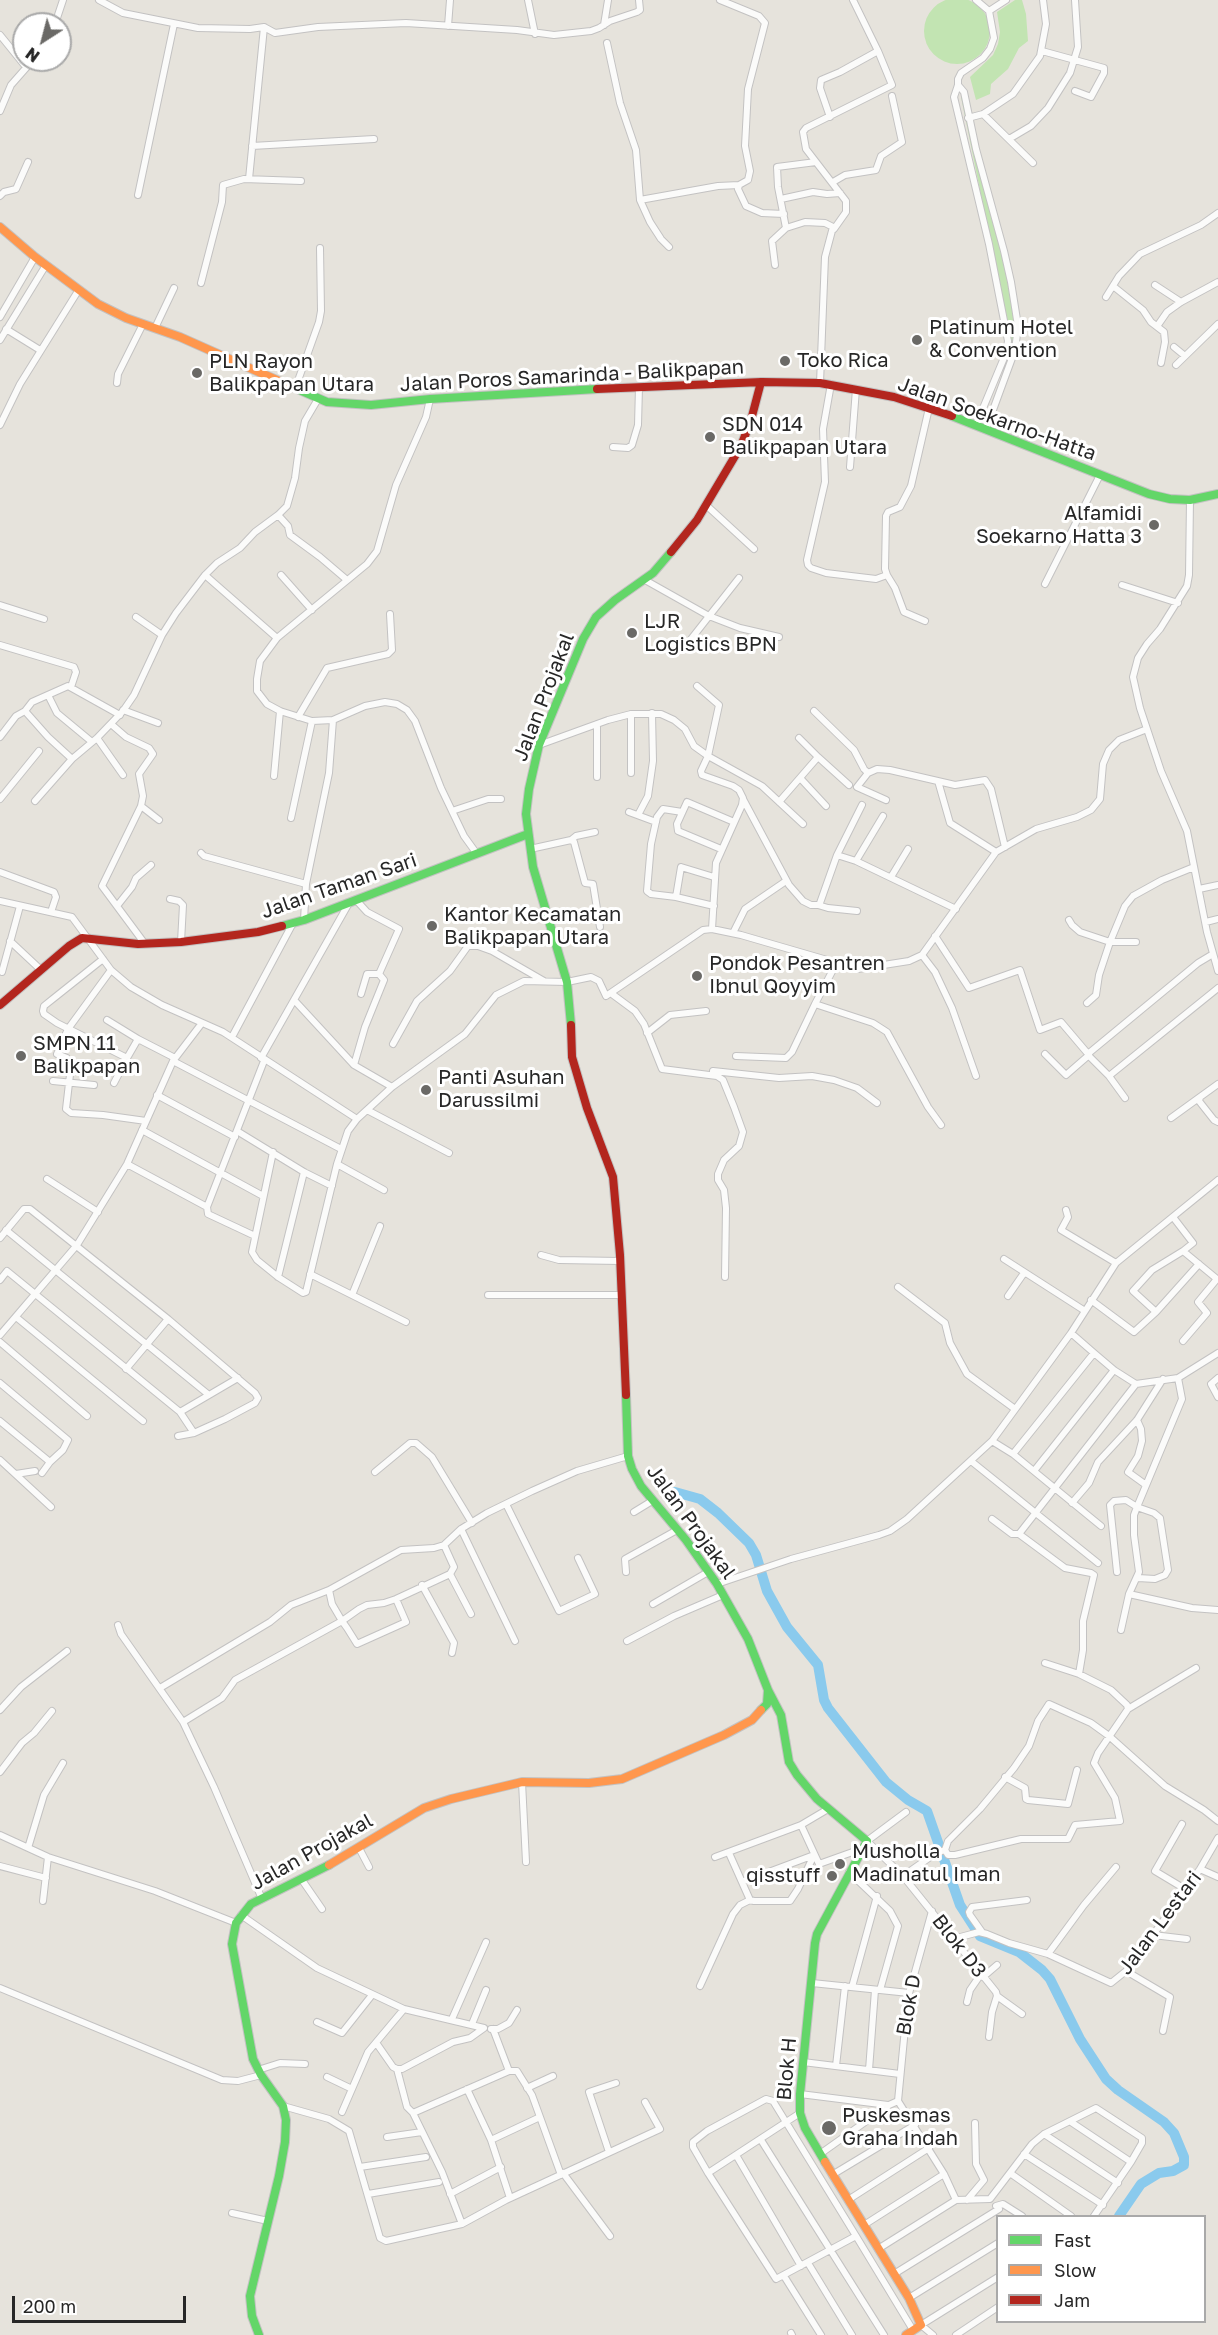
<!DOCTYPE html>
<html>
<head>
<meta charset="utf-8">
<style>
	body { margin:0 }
	#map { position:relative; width:1218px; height:2335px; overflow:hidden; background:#e6e3dc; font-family:"Golos Text",sans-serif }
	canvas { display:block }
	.legend { position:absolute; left:996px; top:2215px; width:210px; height:108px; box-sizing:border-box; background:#fff; border:2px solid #a9a9a9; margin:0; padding:8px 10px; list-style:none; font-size:18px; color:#272727 }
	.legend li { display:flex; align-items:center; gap:12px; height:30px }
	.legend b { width:30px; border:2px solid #a9a9a9 }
	.north { position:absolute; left:12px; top:12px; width:60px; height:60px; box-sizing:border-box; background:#fff; border:2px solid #a9a9a9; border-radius:50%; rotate:216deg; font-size:16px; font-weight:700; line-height:24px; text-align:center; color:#272727 }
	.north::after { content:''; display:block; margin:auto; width:21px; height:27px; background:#6a6966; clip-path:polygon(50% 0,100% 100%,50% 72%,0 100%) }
	.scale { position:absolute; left:12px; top:2296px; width:174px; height:27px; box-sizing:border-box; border:3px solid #272727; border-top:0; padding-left:8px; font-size:18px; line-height:21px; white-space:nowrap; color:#272727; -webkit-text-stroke:4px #fff; paint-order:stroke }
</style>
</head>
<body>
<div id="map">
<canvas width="1218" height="2335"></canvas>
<ul class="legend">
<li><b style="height:8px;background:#63d668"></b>Fast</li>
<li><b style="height:8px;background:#ff974d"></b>Slow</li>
<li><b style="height:8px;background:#b3261e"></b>Jam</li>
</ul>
<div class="north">N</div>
<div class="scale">200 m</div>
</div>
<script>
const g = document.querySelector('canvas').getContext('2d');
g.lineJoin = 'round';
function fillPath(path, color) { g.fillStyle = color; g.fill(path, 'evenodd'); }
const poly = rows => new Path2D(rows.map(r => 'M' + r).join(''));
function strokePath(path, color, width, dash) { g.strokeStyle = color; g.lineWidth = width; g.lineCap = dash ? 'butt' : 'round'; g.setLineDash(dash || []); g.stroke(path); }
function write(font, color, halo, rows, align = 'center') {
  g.font = font + ' "Golos Text",sans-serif'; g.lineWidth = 6; g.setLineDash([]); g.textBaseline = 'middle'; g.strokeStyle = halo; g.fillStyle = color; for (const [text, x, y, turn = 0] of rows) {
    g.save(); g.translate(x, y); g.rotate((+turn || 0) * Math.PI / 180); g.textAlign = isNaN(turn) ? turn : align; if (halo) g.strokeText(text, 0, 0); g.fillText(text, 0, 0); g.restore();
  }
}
const green = poly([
	'924 31a33 33 0 1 1 66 0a33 33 0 1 1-66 0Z',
	[1015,0,1022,0,1026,14,1028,41,1019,48,1008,69,991,84,990,94,976,100,970,77,993,55,998,44,1000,32,997,12],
	[964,93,968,96,1009,288,1015,327,1014,341,1011,342,961,97]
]);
const river = poly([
	[675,1492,700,1499,718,1513,749,1543,756,1555,767,1591,787,1627,818,1665,824,1700,828,1708,886,1782,908,1800,927,1811,960,1905,980,1936,1019,1952,1042,1970,1050,1979,1080,2039,1106,2079,1118,2090,1164,2122,1174,2133,1184,2157,1184,2165,1173,2171,1159,2173,1141,2184,1119,2216]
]);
const street = poly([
	[99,0,123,13,198,28,250,29,264,27,275,33,318,27,406,23,517,30,554,35,591,31,599,28,610,21,637,12,640,10,639,0],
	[528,0,535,34],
	[720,0,759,16,765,23,748,89,745,146,750,171,748,180,739,185,738,189,746,206,762,213,784,214],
	[989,11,1006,0],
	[55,24,63,0],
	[604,25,608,0],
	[448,26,450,0],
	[0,35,26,67],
	[607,43,620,103,636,150,640,200,650,222,661,239,669,247],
	[1042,51,1104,68,1104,73,1091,97,1075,91],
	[958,85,958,79,961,73,983,58,990,49,994,38,989,11,976,0],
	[0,111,11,85,33,60],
	[983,114,1033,163],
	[830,117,820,88,821,80,840,72,878,51,853,0],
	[968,118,983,114,1013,94,1040,56,1046,24,1043,0],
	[1009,139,1031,126,1048,108,1070,73,1078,47,1075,0],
	[252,146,374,139],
	[249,179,264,27],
	[833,182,845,175,876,170,881,156,902,142,892,96],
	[138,195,174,24],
	[0,196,4,192,16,189,28,162],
	[781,199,813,192,827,194,840,193],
	[640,200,718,186,739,185],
	[786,228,778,187,777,167,816,162],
	[834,229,846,212,846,201,806,149,803,132,806,128,892,85,878,51],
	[775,265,772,241,786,228,805,222,825,223,833,227,825,257,820,383],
	[201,283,222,202,223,185,244,179,301,181],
	[1155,285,1181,302],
	[1113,286,1143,310,1151,322,1164,332,1165,342,1161,363],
	[1106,297,1119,276,1140,254,1201,225,1218,213],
	[0,317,35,257],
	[1158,325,1167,312,1181,302,1218,282],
	[155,328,174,288],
	[6,329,40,350],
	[0,340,46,265],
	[1174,347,1185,356],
	[1176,365,1218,324],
	[117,383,118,374,143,324],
	[831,384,823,429,825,482,807,560,808,565,811,568,826,573,876,579,887,575,885,569,886,516,888,512,900,507,911,486,929,408],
	[295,389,319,322,321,311,320,248],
	[430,399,426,417,396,485,377,551,367,564,277,638,260,661,257,679,257,691,267,704,280,711,312,721,333,720,365,706,385,702,397,704,407,710,415,721,441,788,464,836,477,854],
	[0,425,20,384,78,291],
	[976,425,1006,353,1008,341,989,244,954,97,958,85,964,92,976,149,1004,251,1011,282,1018,326,1015,350,986,429],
	[613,447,628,448,632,445,638,425,639,387],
	[850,467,856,389],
	[1190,500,1189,575,1187,586,1160,629,1147,644,1138,658,1133,677,1140,708,1161,771,1187,831,1207,932,1218,971],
	[706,505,754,549],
	[278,515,288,526,290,535,320,557,347,580],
	[205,575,277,638],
	[281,575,312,610],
	[887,575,895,588,904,612,925,621],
	[645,580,709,616,740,628,779,637],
	[1045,584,1100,475],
	[1122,585,1178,603],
	[0,605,44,619],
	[136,617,162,635],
	[0,645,74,667,76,672,71,687],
	[684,648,739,578],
	[697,686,719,705,708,756,762,786,803,824],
	[48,695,57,713,92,742],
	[123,710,158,723],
	[814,711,854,750,864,769,868,773,877,769,890,770,955,785,985,780,991,789,1005,847],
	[298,717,327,668,388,654,392,650,390,614],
	[111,724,126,737,149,748,153,754,139,774,143,796,141,806,102,886,145,944],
	[597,724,597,777],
	[0,737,16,716,25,711],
	[97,738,123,775],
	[799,738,818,757],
	[539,745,608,720,631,714,661,714,674,720,685,729,694,746,708,756,701,771,702,775,733,786,739,790,743,798,742,805,716,863,712,929],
	[72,759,48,737,25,711,32,702,68,686,120,715],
	[631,773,631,714],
	[868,773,857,787,886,800],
	[274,776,280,711],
	[801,779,826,806],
	[938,781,950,823,996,852],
	[0,799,39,751],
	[743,799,789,885,803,901,811,905,818,905,820,903,837,855,856,861,956,909],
	[35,801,72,759,97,738,123,711,134,695,162,635,176,613,205,575,217,563,240,548,255,532,278,515,287,506,295,478,299,448,305,421,318,399],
	[779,802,818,757,849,785],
	[141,806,159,820],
	[452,811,488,799,501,799],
	[629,812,656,822],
	[682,812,663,809,657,817,651,844,647,891,651,894,676,897,714,906],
	[638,815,648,796,653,761,652,713],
	[291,818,312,721],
	[571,840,576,836,595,832],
	[530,849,571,840,574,842,585,883,593,884,600,927],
	[721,849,678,831,677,824,687,802,734,822],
	[201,853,204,856,306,884],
	[837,855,862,805],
	[856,861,883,816],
	[0,872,54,892,56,897,51,912],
	[891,877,908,849],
	[1199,889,1218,885],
	[676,897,681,867,714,877],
	[170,899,179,901,183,905,181,942],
	[0,901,72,917,111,970,131,987,162,1005,223,1032,357,1119],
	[818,905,828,908,857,911],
	[117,906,132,887,136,878,151,865],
	[304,920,306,884,329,773,333,720],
	[1069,920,1072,925,1080,932,1110,942,1136,942],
	[1206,922,1218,919],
	[733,933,745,909,786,881],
	[935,936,969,988,1020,970,1040,1030,1061,1022,1089,1055,1066,1075,1045,1054],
	[10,941,41,970],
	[922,955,935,972,952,1008,976,1076],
	[103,959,54,998,44,1006,43,1011,44,1014,57,1023,127,1058,114,1083],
	[836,964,815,1004,873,1023,887,1032,928,1107,941,1125],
	[111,970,68,1029,57,1054,67,1058,71,1066,66,1109,71,1113,103,1115,146,1121],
	[2,972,20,906],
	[361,994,367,974,379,974],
	[612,994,635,1011,644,1024,662,1069,717,1076,723,1080,734,1107,743,1132,739,1146,724,1160,718,1174,718,1180,724,1190,726,1208,725,1277],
	[295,1001,354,1065,392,1087],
	[1087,1003,1096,995,1099,975,1110,942,1125,906,1133,896,1162,880,1194,867],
	[107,1020,138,1039],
	[647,1033,670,1015,706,1011],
	[232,1037,293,923],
	[393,1044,417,1001,450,971,468,946,478,946,492,951,544,981],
	[736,1056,786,1058,792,1052,815,1004],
	[127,1058,138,1039,175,1058],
	[261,1058,349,903],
	[173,1061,341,1149],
	[354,1065,365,1027,384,980,379,974,399,929,367,912,357,901],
	[713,1071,779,1078,812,1076,834,1080,857,1088,877,1103],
	[1109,1076,1089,1056,1089,1053,1198,963,1213,954],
	[53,1081,94,1085],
	[1218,1084,1200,1097,1199,1101,1214,1120,1218,1122],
	[157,1095,235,1137],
	[1125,1098,1109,1076,1218,988],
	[367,1110,449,1153],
	[1171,1118,1200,1097],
	[142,1130,263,1196],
	[237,1131,304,1172,332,1186],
	[273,1152,252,1252,257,1260,278,1277,303,1293,306,1292,337,1164,348,1131,357,1119,392,1087,465,1034,496,995,524,981,567,982,591,977,599,981,606,996,703,930,712,929,741,935,858,969,909,961,922,955,996,852,1036,829,1077,817,1091,810,1100,799,1103,764,1109,750,1119,740,1147,729],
	[127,1164,207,1207,264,1061],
	[337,1164,384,1190],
	[47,1179,98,1212],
	[207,1207,208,1214,255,1236],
	[1066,1210,1068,1217,1061,1230,1116,1263],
	[1173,1217,1193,1243,1183,1251,1217,1279,1198,1302,1207,1313,1183,1341],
	[6,1230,209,1395,238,1378],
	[0,1238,24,1209,30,1209,168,1319,255,1393,258,1398,255,1403,225,1419,194,1433,178,1436],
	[541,1255,559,1260,620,1261],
	[1004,1259,1085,1311],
	[310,1274,406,1322],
	[278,1277,304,1172],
	[0,1280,7,1271,180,1412,209,1395],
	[898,1287,945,1323,950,1343,967,1374,1015,1409],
	[352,1295,380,1226],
	[488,1295,622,1295],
	[1008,1296,1024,1273],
	[1091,1300,1134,1332,1156,1312,1133,1291,1152,1270,1183,1251],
	[1156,1312,1199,1264],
	[16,1317,143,1421],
	[1071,1333,1094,1353],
	[0,1335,77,1245,127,1164,173,1061,202,1023],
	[0,1342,87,1416],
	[126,1369,168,1319],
	[1218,1378,1211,1384,1218,1397],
	[0,1383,68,1440,63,1450,50,1462,42,1473],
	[180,1412,194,1433],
	[1137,1420,1141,1429,1142,1441,1138,1456,1128,1472,1146,1485],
	[0,1421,50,1462],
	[992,1441,1013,1454,1101,1526],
	[1013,1454,1094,1353,1114,1370,1136,1384,1178,1378,1218,1353],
	[0,1460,51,1507],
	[971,1461,1098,1563],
	[1034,1471,1114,1370],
	[375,1472,410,1443,416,1443,432,1457,472,1523],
	[16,1474,35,1471],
	[1072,1503,1089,1483,1098,1462,1137,1420,1163,1379],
	[506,1504,559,1611,595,1594,578,1558],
	[634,1512,652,1501],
	[992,1519,1012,1534,1019,1534,1136,1384],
	[1019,1534,1065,1568,1091,1573,1094,1575,1083,1621,1083,1650,1079,1674],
	[444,1545,461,1529],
	[626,1572,625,1559,677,1530],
	[1117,1572,1110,1505,1114,1501,1126,1500,1137,1507,1134,1515,1134,1535,1139,1572,1129,1594,1192,1608,1218,1610],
	[450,1574,471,1614],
	[1138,1578,1155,1579,1165,1575,1168,1570,1160,1518,1154,1513,1137,1507,1182,1399,1178,1378],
	[717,1584,791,1559,879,1535,890,1531,907,1519,992,1441,1071,1333,1116,1263,1218,1180],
	[422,1585,454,1643,452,1653],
	[653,1604,708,1572],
	[118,1625,121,1634,183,1722,214,1787,262,1899],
	[1121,1630,1129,1594],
	[515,1641,461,1529,487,1513,532,1491,577,1471,628,1456],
	[627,1641,674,1616,723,1595],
	[160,1688,270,1622,291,1605,329,1590],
	[1128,1709,1196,1668],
	[0,1710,21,1687,67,1651],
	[183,1722,222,1698,235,1680,342,1621,359,1609,367,1605,384,1603,396,1599,450,1574,454,1567,444,1545,434,1548,401,1550,329,1590,332,1604,342,1621,347,1628,357,1644,406,1622,396,1599],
	[0,1772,22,1743,34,1733,52,1711],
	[1005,1777,1025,1788,1026,1799,1028,1800,1068,1804,1077,1770],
	[522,1782,526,1862],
	[906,1812,867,1841,903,1876,996,1992,997,1996,992,2012,989,2037],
	[1182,1824,1155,1871,1185,1889],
	[801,1825,819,1864,861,1849],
	[0,1835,48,1857,155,1891,236,1923],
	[28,1848,44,1795,63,1763],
	[359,1848,369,1867],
	[945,1850,948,1841,980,1809,1014,1768,1029,1746,1038,1721,1049,1704,1091,1723,1109,1736,1165,1786,1204,1810,1218,1821],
	[729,1853,750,1900,754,1901,790,1901,798,1889,814,1855],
	[715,1857,801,1825,828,1809],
	[0,1866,46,1878],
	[1200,1869,1218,1877],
	[849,1872,890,1911,898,1926,880,1990],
	[903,1876,936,1853,945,1850,948,1855,955,1855,1021,1839,1068,1839,1075,1825,1120,1821,1115,1798,1094,1763,1098,1753,1128,1709,1127,1705,1111,1690,1079,1674,1045,1663],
	[302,1880,322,1909],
	[742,1882,814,1855],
	[43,1901,48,1857],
	[241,1915,317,1968,404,2009,484,2028,470,2038,453,2042,402,2069,397,2069,393,2067,377,2044],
	[982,1932,970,1915,969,1912,972,1907,1027,1900],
	[1153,1935,1187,1939],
	[953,1939,979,1932,987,1934,1009,1943,1048,1954,1111,1983,1126,1971,1153,1935,1200,1869,1218,1838],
	[1048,1954,1084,1905,1116,1867],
	[1126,1971,1170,1997,1163,2031],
	[983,1977,997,1965],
	[812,1983,909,1993],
	[700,1986,733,1914,740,1905,750,1900],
	[852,1987,877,1896],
	[0,1988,222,2080,238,2081,261,2075],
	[997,1996,1022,2014],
	[967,2002,970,1990,981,1974],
	[452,2019,486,1942],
	[317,2022,342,2033,372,1995],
	[472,2024,486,1990],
	[491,2029,498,2029,509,2023,517,2010],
	[493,2029,509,2071],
	[803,2062,900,2074],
	[836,2066,845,1986],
	[397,2069,407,2107,413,2113,509,2071,517,2071,532,2095,540,2117,491,2140],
	[258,2070,280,2063,305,2064],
	[869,2070,875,1990],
	[327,2077,352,2089],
	[527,2088,553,2076],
	[467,2089,491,2140,510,2198],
	[800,2094,888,2105],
	[898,2101,944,2174,956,2200,990,2199,1032,2144,1044,2134,1096,2108,1142,2138,1142,2143,1131,2162],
	[898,2101,908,1997,932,1911],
	[283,2106,329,2119,349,2131,380,2238,386,2241,462,2224,506,2200,660,2129,645,2102],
	[342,2112,368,2052,404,2009],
	[413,2113,442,2172,462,2224],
	[540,2117,561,2175],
	[1071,2122,1131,2162,1094,2216],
	[1044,2134,1118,2183],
	[387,2137,422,2132],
	[761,2140,884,2335],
	[609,2152,589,2092,616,2083],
	[820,2154,889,2105,898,2101],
	[1024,2154,1103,2205],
	[736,2155,801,2266],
	[360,2167,426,2157],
	[563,2173,610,2236],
	[708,2173,800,2113],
	[1010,2173,1071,2216],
	[832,2175,915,2125],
	[368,2194,439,2182],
	[450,2194,501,2167],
	[848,2200,929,2148],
	[967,2200,984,2180,976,2164,975,2123],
	[996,2206,1003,2204,1022,2216],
	[232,2213,268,2221],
	[864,2225,944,2174],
	[856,2236,776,2279,708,2173,693,2147,693,2142,707,2131,766,2099,773,2101,856,2236,913,2330],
	[878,2249,956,2200],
	[808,2263,852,2335],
	[894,2274,999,2209],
	[784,2276,821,2335],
	[909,2298,998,2243],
	[791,2333,792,2335],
	[933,2335,921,2325,998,2277],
	[956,2335,998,2307]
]);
const fast = poly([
	[288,385,327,402,371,405,430,399,597,389],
	[952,416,1149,494,1170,499,1190,500,1218,494],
	[282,926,304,920,528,834],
	[571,1025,567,982,533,867,526,814,529,789,539,745,583,639,596,617,615,600,653,573,671,552],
	[626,1395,628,1456,632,1469,641,1486,686,1540,717,1584,748,1639,768,1690,767,1704,761,1710],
	[768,1690,781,1715,789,1762,797,1775,817,1799,867,1841,817,1934,815,1943,800,2094,800,2113,805,2128,825,2162],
	[259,2335,252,2316,250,2296,279,2176,285,2142,286,2120,283,2106,261,2075,253,2059,232,1944,236,1923,251,1904,329,1865]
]);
const slow = poly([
	[0,227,35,257,98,304,126,318,180,337,288,385],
	[329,1865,424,1808,451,1799,522,1782,589,1783,622,1779,724,1735,752,1720,761,1710],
	[825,2162,909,2298,921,2325,906,2335]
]);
const jam = poly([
	[597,389,762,382,820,383,894,397,952,416],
	[671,552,697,520,741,446,751,420,761,382],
	[0,1005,69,946,82,938,138,944,181,942,258,932,282,926],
	[571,1025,572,1057,587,1108,613,1177,620,1255,626,1395]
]);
const markers = [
	[917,340,6,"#6a6966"],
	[785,361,6,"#6a6966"],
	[197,373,6,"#6a6966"],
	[710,437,6,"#6a6966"],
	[1154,525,6,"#6a6966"],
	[632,633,6,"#6a6966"],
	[432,926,6,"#6a6966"],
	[697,976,6,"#6a6966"],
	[21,1056,6,"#6a6966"],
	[426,1090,6,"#6a6966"],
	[840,1864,6,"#6a6966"],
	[832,1876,6,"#6a6966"],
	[829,2128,8,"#6a6966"]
];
const poiNames = [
	["Platinum Hotel",929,328],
	["& Convention",929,351],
	["Toko Rica",797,361],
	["PLN Rayon",209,362],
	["Balikpapan Utara",209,385],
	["SDN 014",722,425],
	["Balikpapan Utara",722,448],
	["Alfamidi",1142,514,"right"],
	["Soekarno Hatta 3",1142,537,"right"],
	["LJR",644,622],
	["Logistics BPN",644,645],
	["Kantor Kecamatan",444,915],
	["Balikpapan Utara",444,938],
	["Pondok Pesantren",709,964],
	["Ibnul Qoyyim",709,987],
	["SMPN 11",33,1044],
	["Balikpapan",33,1067],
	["Panti Asuhan",438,1078],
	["Darussilmi",438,1101],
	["Musholla",852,1852],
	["Madinatul Iman",852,1875],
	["qisstuff",820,1876,"right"],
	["Puskesmas",842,2116],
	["Graha Indah",842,2139]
];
const streetNames = [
	["Jalan Poros Samarinda - Balikpapan",572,376,-3],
	["Jalan Soekarno-Hatta",997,419,20],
	["Jalan Projakal",544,697,-69],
	["Jalan Taman Sari",339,886,-19],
	["Jalan Projakal",691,1522,54],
	["Jalan Projakal",312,1852,-29],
	["Jalan Lestari",1160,1923,-53],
	["Blok D3",959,1946,52],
	["Blok D",909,2005,-80],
	["Blok H",787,2069,-85]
];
fillPath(green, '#c2e4b2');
strokePath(river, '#8acaed', 10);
strokePath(street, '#c3c2c2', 8);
strokePath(fast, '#c3c2c2', 10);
strokePath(slow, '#c3c2c2', 10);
strokePath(jam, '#c3c2c2', 10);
strokePath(street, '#fbfbfa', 6);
strokePath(fast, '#63d668', 8);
strokePath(slow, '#ff974d', 8);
strokePath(jam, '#b3261e', 8);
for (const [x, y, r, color] of markers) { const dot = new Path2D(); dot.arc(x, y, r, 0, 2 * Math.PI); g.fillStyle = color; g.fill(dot); strokePath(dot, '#fff', 2); }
write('20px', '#272727', '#fff', poiNames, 'left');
write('20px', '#272727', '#fff', streetNames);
</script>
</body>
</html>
